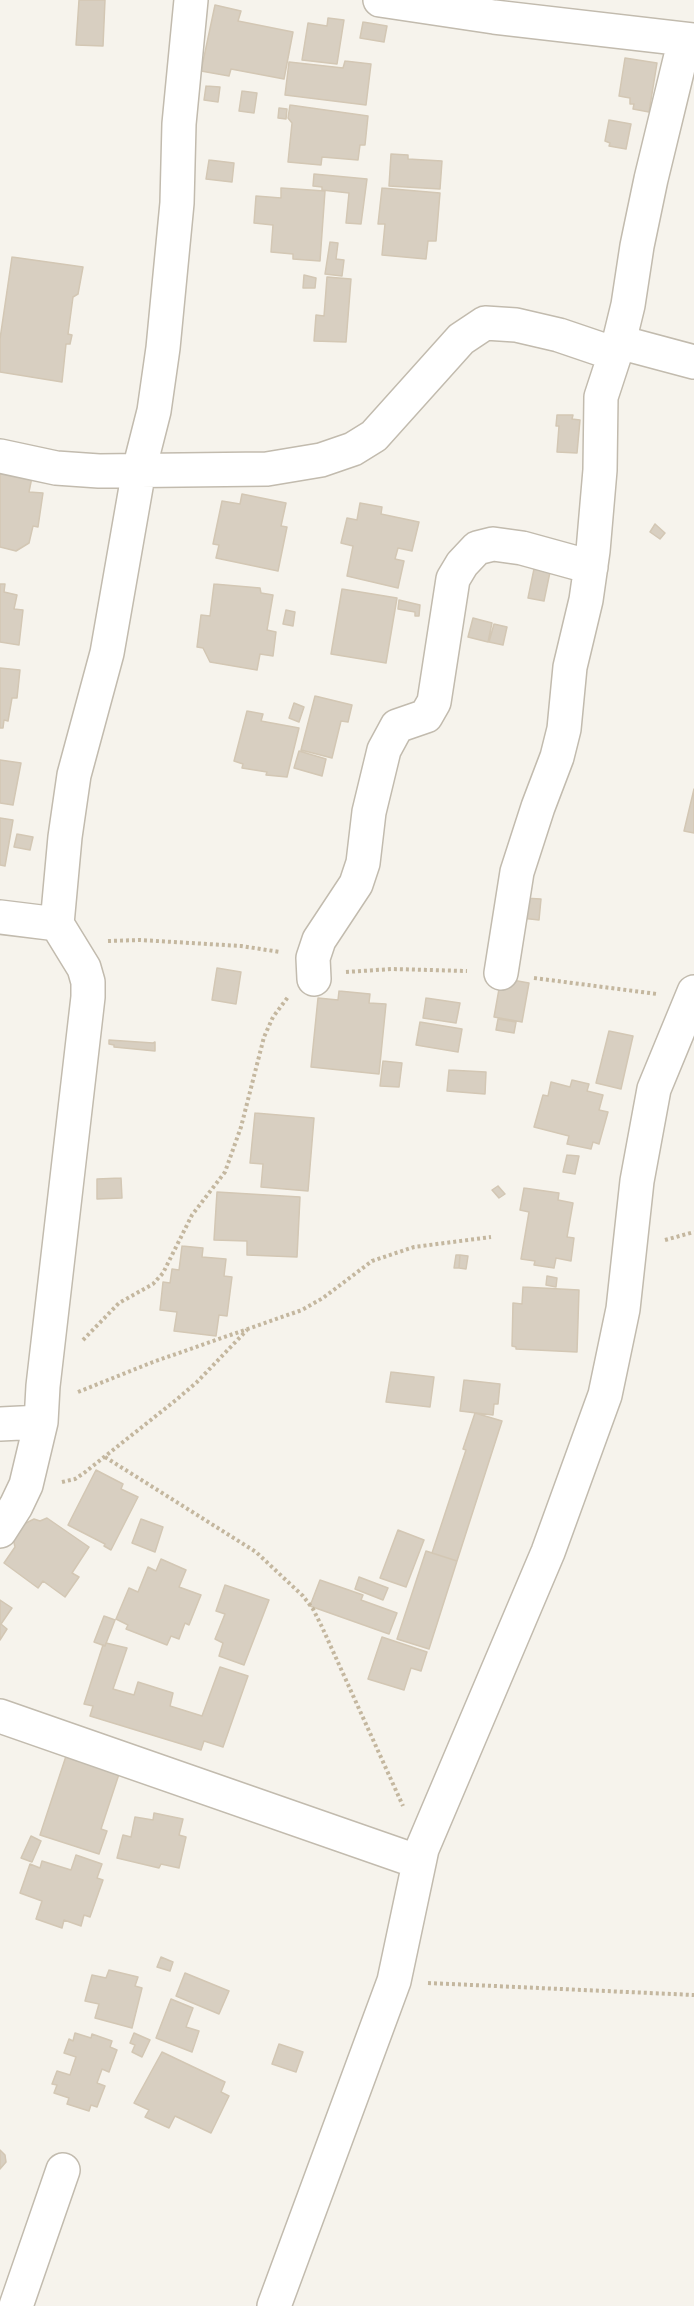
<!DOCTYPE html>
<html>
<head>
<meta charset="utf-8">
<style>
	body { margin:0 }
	canvas { display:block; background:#f6f3ec }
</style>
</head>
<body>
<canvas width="694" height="2306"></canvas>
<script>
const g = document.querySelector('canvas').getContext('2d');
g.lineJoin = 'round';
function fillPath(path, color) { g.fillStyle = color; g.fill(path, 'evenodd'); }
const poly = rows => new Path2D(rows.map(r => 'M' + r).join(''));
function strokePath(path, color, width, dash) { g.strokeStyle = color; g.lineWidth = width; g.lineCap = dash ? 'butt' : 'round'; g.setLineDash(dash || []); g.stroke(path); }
const building = poly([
	[79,0,105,0,103,46,76,45,79,0],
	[215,5,241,11,238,21,293,32,284,79,231,69,229,76,201,71,215,5],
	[328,18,344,20,337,64,302,60,308,23,327,26,328,18],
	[363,22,387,26,384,42,360,38,363,22],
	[625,58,657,63,649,112,633,109,634,104,630,104,630,98,619,96,625,58],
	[345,61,371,64,366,105,285,95,289,62,343,68,345,61],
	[206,86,220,87,218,102,204,100,206,86],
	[242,91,257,93,254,113,239,111,242,91],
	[290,105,368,116,365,145,360,145,358,160,322,157,321,165,288,162,292,123,288,118,290,105],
	[279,108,287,109,286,119,278,118,279,108],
	[609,120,631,124,626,149,609,146,610,143,605,141,609,120],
	[391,154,408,155,408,159,442,161,440,189,389,186,391,154],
	[209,160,234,163,232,182,206,179,209,160],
	[314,174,367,179,361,224,346,223,349,193,322,190,322,187,313,186,314,174],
	[281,188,325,191,320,261,293,259,293,254,271,252,273,225,254,223,256,196,281,198,281,188],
	[382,188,440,193,436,241,428,241,426,259,382,255,385,224,378,224,382,188],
	[330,242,338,243,336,259,344,260,342,276,325,274,330,242],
	[12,257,83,267,78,294,73,297,68,334,72,335,70,344,66,344,62,382,0,372,0,339,12,257],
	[304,275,316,278,315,288,303,288,304,275],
	[327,277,351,279,346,342,314,341,316,315,324,316,327,277],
	[557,415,573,415,572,419,580,420,577,453,557,452,559,426,556,426,557,415],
	[0,469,33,472,29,492,43,493,38,527,33,526,29,543,16,551,0,547,0,469],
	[242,494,286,503,281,526,287,527,278,571,216,558,219,545,213,544,222,501,240,504,242,494],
	[360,503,382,507,381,514,419,522,412,551,398,548,395,559,404,561,398,588,347,576,353,546,341,543,347,518,357,520,360,503],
	[655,524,665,533,660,539,650,532,655,524],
	[534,569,550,572,544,601,528,598,534,569],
	[0,584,5,584,4,592,17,595,14,609,23,610,19,645,0,642,0,584],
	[214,584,260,588,261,593,273,595,267,630,276,632,273,656,260,654,257,670,210,662,203,648,197,647,201,615,210,616,214,584],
	[342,589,397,598,386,663,331,654,342,589],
	[399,600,420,605,419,616,415,616,415,612,398,609,399,600],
	[286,610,295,612,293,626,283,624,286,610],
	[473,618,492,623,488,642,468,637,473,618],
	[494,624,507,627,503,645,489,642,494,624],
	[0,668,20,670,17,698,12,698,8,721,4,720,3,728,0,728,0,668],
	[315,696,352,705,348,722,341,721,332,758,301,750,315,696],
	[294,703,304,707,299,722,289,718,294,703],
	[247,711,263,714,261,721,299,728,287,777,266,775,267,772,242,768,243,764,234,761,247,711],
	[299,751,326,759,322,776,294,768,299,751],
	[0,760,21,763,13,805,0,803,0,760],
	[694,789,694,833,684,831,694,789],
	[0,818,13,820,5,866,0,865,0,818],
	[17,834,33,837,30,850,14,847,17,834],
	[523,898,541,899,539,920,521,918,523,898],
	[217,968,241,972,236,1004,212,1000,217,968],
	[501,978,529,983,522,1022,494,1017,501,978],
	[339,991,370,994,369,1003,386,1004,379,1074,311,1067,318,998,338,1000,339,991],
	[426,998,460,1003,456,1023,423,1018,426,998],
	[498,1019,516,1022,514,1033,496,1030,498,1019],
	[420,1022,462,1029,458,1052,416,1045,420,1022],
	[609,1031,633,1036,621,1089,596,1083,609,1031],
	[109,1040,153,1043,155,1042,155,1051,114,1047,114,1045,109,1044,109,1040],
	[383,1061,402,1063,399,1087,380,1086,383,1061],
	[449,1070,486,1072,485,1094,447,1091,449,1070],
	[572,1080,589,1084,587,1091,603,1095,599,1110,608,1112,599,1144,593,1142,591,1149,567,1144,569,1136,534,1127,543,1095,548,1096,551,1082,570,1087,572,1080],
	[255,1113,314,1118,308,1191,261,1187,263,1164,250,1163,255,1113],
	[567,1155,579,1156,575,1174,563,1172,567,1155],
	[121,1178,122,1198,97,1199,97,1179,121,1178],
	[498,1186,505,1194,499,1198,492,1190,498,1186],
	[524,1188,559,1193,558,1200,573,1203,567,1237,574,1238,571,1261,556,1258,554,1268,534,1265,535,1261,521,1259,529,1212,520,1210,524,1188],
	[217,1192,300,1197,297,1257,247,1255,247,1241,214,1240,217,1192],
	[182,1246,203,1248,202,1257,226,1259,224,1276,232,1277,227,1316,219,1315,216,1336,174,1331,177,1312,160,1310,163,1282,170,1283,172,1269,179,1270,182,1246],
	[456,1255,460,1255,459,1268,454,1268,456,1255],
	[460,1255,468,1256,466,1269,459,1268,460,1255],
	[547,1276,557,1278,556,1287,546,1285,547,1276],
	[523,1287,579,1290,577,1352,516,1349,516,1347,512,1346,513,1303,522,1304,523,1287],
	[391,1372,434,1377,430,1407,386,1402,391,1372],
	[464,1380,500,1384,498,1404,494,1404,493,1415,460,1411,464,1380],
	[475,1413,502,1421,457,1561,432,1553,466,1450,463,1449,475,1413],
	[96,1470,123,1484,121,1489,138,1497,111,1550,104,1546,105,1544,68,1525,96,1470],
	[47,1518,89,1547,72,1573,79,1577,65,1597,43,1581,38,1588,4,1563,15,1547,13,1538,22,1525,34,1519,40,1521,47,1518],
	[141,1519,163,1527,155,1552,132,1543,141,1519],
	[398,1530,424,1540,406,1587,380,1578,398,1530],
	[426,1551,457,1561,429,1649,397,1639,426,1551],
	[161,1559,186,1570,179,1587,201,1595,189,1625,185,1623,179,1639,171,1636,167,1645,126,1629,128,1625,116,1619,129,1588,138,1592,148,1567,156,1571,161,1559],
	[359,1577,388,1588,383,1600,355,1589,359,1577],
	[320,1580,363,1595,361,1600,397,1613,389,1634,310,1606,320,1580],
	[225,1585,269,1600,244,1665,219,1656,223,1643,215,1639,225,1614,216,1611,225,1585],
	[0,1600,12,1608,1,1624,7,1629,0,1640,0,1600],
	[104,1616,115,1620,105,1646,94,1642,104,1616],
	[382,1637,427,1652,421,1671,411,1668,404,1690,368,1679,382,1637],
	[106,1643,127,1648,113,1689,134,1695,138,1682,173,1693,170,1706,202,1716,220,1667,248,1676,223,1747,204,1741,201,1750,90,1716,93,1706,84,1704,103,1645,105,1646,106,1643],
	[70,1744,121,1768,101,1829,107,1831,99,1854,40,1835,70,1744],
	[154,1813,183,1819,179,1835,186,1837,179,1868,161,1864,159,1868,117,1858,123,1835,131,1837,135,1817,153,1820,154,1813],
	[31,1836,41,1841,32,1862,21,1858,31,1836],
	[76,1855,102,1864,97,1878,103,1880,90,1917,84,1915,81,1926,64,1920,62,1928,36,1919,42,1901,20,1893,30,1864,40,1868,42,1861,71,1870,76,1855],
	[161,1957,173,1962,170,1971,157,1967,161,1957],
	[109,1970,138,1977,135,1986,142,1988,132,2028,95,2018,99,2004,85,2001,92,1975,106,1978,109,1970],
	[185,1973,229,1991,219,2014,176,1996,185,1973],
	[171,1999,193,2008,186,2027,199,2031,192,2052,156,2038,171,1999],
	[75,2033,91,2038,92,2034,112,2041,110,2047,117,2050,109,2072,102,2069,97,2083,105,2086,97,2107,91,2105,89,2111,67,2104,69,2098,54,2093,57,2085,52,2084,57,2071,70,2075,76,2057,64,2053,69,2039,73,2041,75,2033],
	[134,2033,150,2040,142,2057,132,2052,135,2045,130,2043,134,2033],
	[279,2044,303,2052,296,2072,272,2064,279,2044],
	[162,2052,225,2082,221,2092,229,2096,211,2133,175,2116,169,2128,145,2117,149,2110,134,2103,162,2052],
	[0,2150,5,2155,6,2162,0,2169,0,2150]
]);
const path = poly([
	[108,941,140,940,241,946,280,952],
	[346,972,392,969,467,971],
	[534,978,657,994],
	[665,1240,694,1232],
	[83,1340,119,1303,153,1284,163,1273,192,1215,225,1172,241,1127,264,1037,273,1017,288,997],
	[78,1392,153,1362,302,1310,323,1298,372,1261,414,1247,491,1237],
	[105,1457,256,1552,303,1596,313,1609,322,1627,403,1806],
	[62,1482,75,1479,84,1473,176,1400,197,1382,247,1330],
	[428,1983,694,1995]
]);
const minor = poly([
	[380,0,494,17,694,40],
	[619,342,694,362],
	[0,456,56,468,99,471,267,469,321,460,353,449,374,436,461,339,485,323,516,325,559,335,615,354],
	[0,917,57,924],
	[501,973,517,872,538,807,557,757,564,729,570,667,586,600,593,551,600,470,601,397,619,342,628,305,637,246,651,179,685,39],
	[314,979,313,958,319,940,356,884,363,863,369,812,384,750,397,726,426,716,434,702,453,579,462,564,477,548,493,544,522,548,591,567],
	[0,1424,41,1422],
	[0,1531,16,1506,26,1485,41,1422,43,1386,88,997,88,982,84,968,57,924,65,837,74,775,107,653,139,470,154,411,163,348,177,203,179,124,191,0],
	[0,1716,419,1862],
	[16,2306,63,2170],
	[274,2306,394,1981,422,1849,548,1552,605,1395,623,1309,637,1181,654,1089,694,992]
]);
fillPath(building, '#d8cfc1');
strokePath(building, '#d3c7b4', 1.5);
strokePath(minor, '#c2bbae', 36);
strokePath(path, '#c4b79f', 4, [3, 3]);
strokePath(minor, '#fff', 33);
</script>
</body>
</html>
